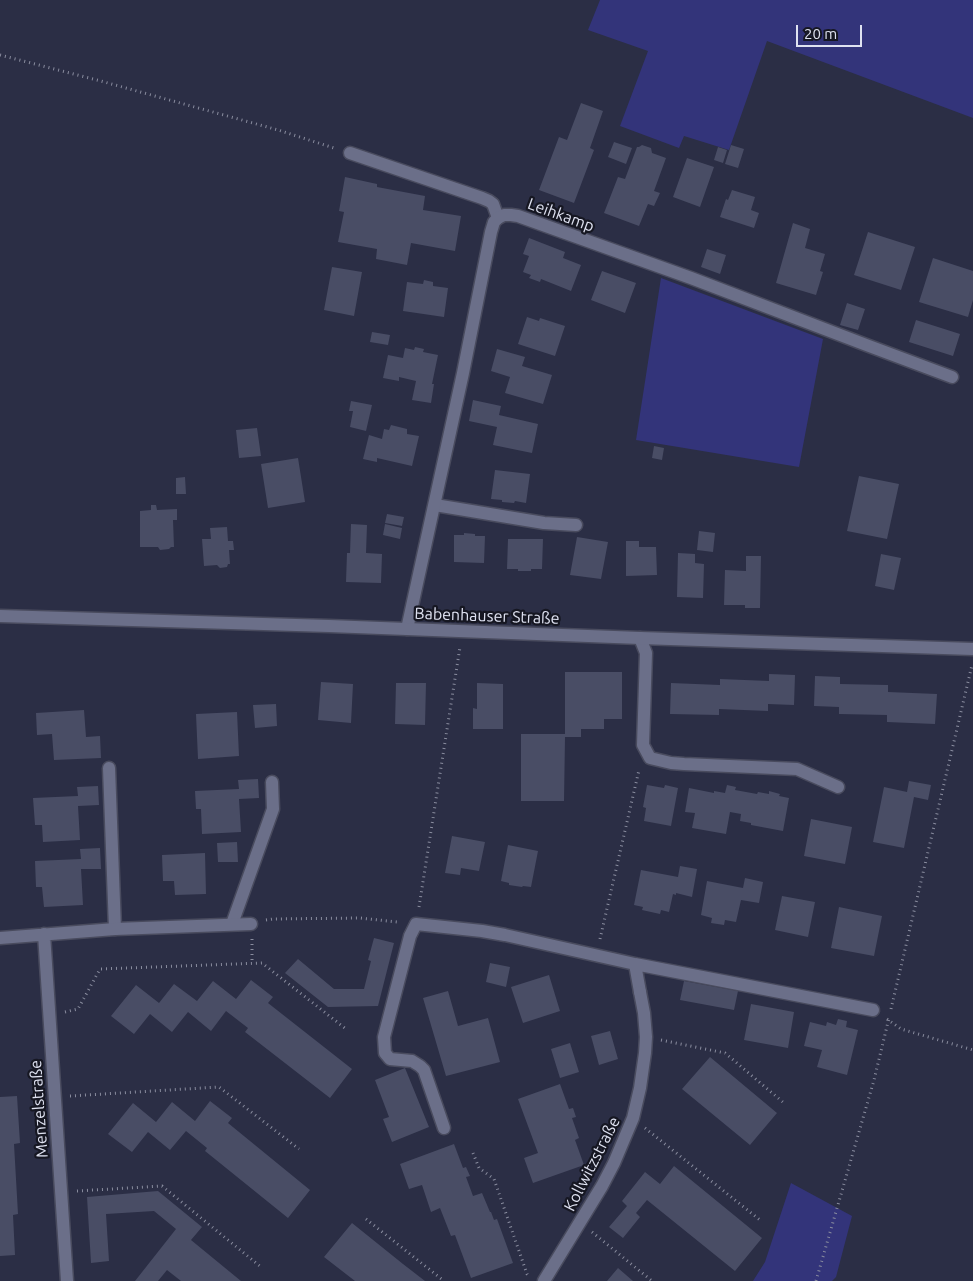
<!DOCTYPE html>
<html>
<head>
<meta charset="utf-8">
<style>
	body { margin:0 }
	#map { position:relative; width:973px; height:1281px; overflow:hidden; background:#2b2e45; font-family:Ubuntu,sans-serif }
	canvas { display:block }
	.scale { position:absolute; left:796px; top:25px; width:66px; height:22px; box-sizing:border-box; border:2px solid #dfe2f1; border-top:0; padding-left:6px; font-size:15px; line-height:18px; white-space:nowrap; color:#dfe2f1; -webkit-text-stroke:4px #161722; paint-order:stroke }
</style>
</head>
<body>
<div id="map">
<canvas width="973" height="1281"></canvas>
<div class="scale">20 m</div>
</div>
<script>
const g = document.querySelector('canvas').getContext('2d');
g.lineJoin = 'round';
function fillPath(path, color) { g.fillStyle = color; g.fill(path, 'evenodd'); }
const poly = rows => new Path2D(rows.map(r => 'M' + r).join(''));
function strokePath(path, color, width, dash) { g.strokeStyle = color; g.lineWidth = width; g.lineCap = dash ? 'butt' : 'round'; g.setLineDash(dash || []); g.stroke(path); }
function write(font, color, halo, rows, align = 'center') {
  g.font = font + ' Ubuntu,sans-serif'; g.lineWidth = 4.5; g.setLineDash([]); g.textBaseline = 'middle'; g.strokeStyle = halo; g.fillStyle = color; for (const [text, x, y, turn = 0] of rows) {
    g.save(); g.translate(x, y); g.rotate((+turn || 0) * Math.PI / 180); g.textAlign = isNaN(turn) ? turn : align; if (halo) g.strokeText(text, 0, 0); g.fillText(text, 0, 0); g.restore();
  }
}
const green = poly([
	[600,0,973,0,973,118,767,41,729,150,684,136,679,148,620,126,648,51,588,30],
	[661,278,823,339,799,467,636,440],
	[791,1183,852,1216,836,1277,832,1281,753,1281,765,1262]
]);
const building = poly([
	[581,103,603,111,590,148,594,150,574,203,539,190,559,137,567,140],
	[614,142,632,148,626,164,608,157],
	[642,145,651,148,652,153,666,158,654,191,660,193,654,206,648,204,639,226,604,213,618,177,625,179,637,147,639,147],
	[731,145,744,149,738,168,725,164],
	[718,147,727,150,723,163,714,160],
	[687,158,714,167,700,207,673,197],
	[345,177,377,184,377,187,425,196,423,210,461,216,455,251,411,243,407,265,376,259,377,249,338,242,344,212,339,211],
	[732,190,755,197,751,210,759,213,754,228,720,217,726,199,728,200],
	[793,223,810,229,805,248,825,254,820,271,823,272,816,295,776,283],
	[868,232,915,247,901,290,854,275],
	[529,238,565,252,563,258,581,265,571,291,541,279,540,282,529,278,531,275,523,272,529,256,523,254],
	[707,249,726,255,720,274,701,267],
	[933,258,973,271,973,300,968,317,919,302],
	[332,267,362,272,354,316,324,310],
	[602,271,636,283,625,313,591,300],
	[424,280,433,282,433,286,448,288,444,317,403,311,407,282,423,284],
	[847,303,865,309,858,330,840,325],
	[527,317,539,321,540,318,565,326,555,356,518,344],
	[916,320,960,334,953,356,909,342],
	[372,332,390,335,388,345,370,342],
	[415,347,424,349,423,352,438,355,432,384,434,384,431,403,412,400,416,381,399,377,399,381,383,378,388,355,403,358,405,348,414,350],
	[497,349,525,357,522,366,552,375,543,404,505,393,510,377,491,371],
	[473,400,501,406,499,415,538,424,532,453,493,445,497,427,469,421],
	[351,401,372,405,366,431,350,427,353,411,349,411],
	[391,425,407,429,407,434,419,436,412,466,377,458,377,462,363,459,369,435,382,439,384,429,389,430],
	[257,428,261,456,239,458,236,430],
	[654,446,664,448,662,460,652,458],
	[298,458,305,502,268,508,261,464],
	[495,470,530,474,526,503,515,501,514,503,502,502,502,500,491,499],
	[859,476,899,484,887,539,847,531],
	[185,477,186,494,176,494,176,478],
	[151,505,156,505,157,510,177,509,177,520,173,520,174,547,171,547,169,549,160,550,158,547,140,547,140,511,151,510],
	[387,514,404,517,402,526,385,523],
	[351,524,367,525,366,553,382,554,381,583,346,582,347,553,350,553],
	[385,524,402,528,400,539,383,535],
	[227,527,228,541,233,541,234,550,229,550,230,564,228,564,227,567,220,568,217,565,204,566,202,539,211,539,210,528],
	[699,531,715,533,713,552,697,550],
	[464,533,475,534,475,536,485,536,484,563,454,562,454,535,464,535],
	[577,537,608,542,601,579,570,575],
	[508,539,543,539,542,569,531,569,531,571,518,571,518,569,507,569],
	[626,541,639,541,639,547,656,547,657,575,626,576],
	[678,553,695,554,695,563,704,564,703,598,677,597],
	[881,554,901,558,894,590,875,586],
	[746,556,761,556,760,608,745,608,745,605,724,605,725,570,746,571],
	[565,672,622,672,622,719,604,719,604,729,581,729,581,737,565,737,564,801,521,801,521,734,565,734],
	[769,674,795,675,794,705,768,704,768,711,719,709,719,715,670,714,671,683,720,685,720,679,769,681],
	[815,676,840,677,840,684,888,685,888,692,937,694,935,724,887,722,887,715,839,714,839,707,814,706],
	[321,682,353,684,351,723,318,720],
	[396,683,426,683,425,725,395,724],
	[477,683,503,684,503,729,473,729,473,708,477,709],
	[276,704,277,726,255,728,253,705],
	[84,710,86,737,100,736,101,758,54,760,52,734,37,735,36,713],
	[237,712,239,756,198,759,196,714],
	[258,779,259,798,239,799,241,832,202,834,201,809,196,809,195,791,239,789,238,780],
	[909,781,931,785,928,800,914,797,904,848,873,842,884,787,907,792],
	[647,785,664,788,665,785,678,788,671,826,644,821,646,808,643,807],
	[727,785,736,787,735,790,757,794,758,792,769,794,769,791,780,794,779,796,789,798,783,831,751,825,751,823,740,821,741,814,730,812,726,834,692,828,695,813,685,812,689,788,714,793,714,791,725,793],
	[98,786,99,805,78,806,80,840,43,842,42,825,35,825,33,798,78,796,77,787],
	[811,819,852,827,845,864,804,856],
	[452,836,485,842,479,871,461,868,460,875,445,873],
	[237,842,238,862,218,862,217,843],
	[508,845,538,851,531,887,523,886,522,887,509,885,509,883,501,881],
	[100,848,101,869,81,869,83,905,44,907,42,887,36,887,35,861,81,859,80,849],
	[205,853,206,894,175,895,174,881,163,881,162,855],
	[680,866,697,869,692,897,676,893,676,895,673,894,669,912,661,910,660,914,642,910,643,907,634,905,641,870,678,877],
	[745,878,763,882,759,903,741,900,736,922,725,920,724,925,711,923,712,918,701,915,707,881,743,888],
	[782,896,815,902,808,937,775,930],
	[839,907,882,916,874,956,831,948],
	[374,938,394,943,378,1006,328,1007,285,973,298,959,334,989,364,989,371,961,368,960],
	[490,963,510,967,506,987,486,982],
	[549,975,560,1011,523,1023,511,987],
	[251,980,273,997,268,1003,352,1069,330,1098,245,1032,248,1028,226,1011,211,1031,188,1012,172,1032,150,1014,134,1034,111,1016,136,985,159,1003,174,984,197,1001,213,981,236,999],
	[684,981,738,991,734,1010,680,1000],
	[448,991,458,1026,488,1018,500,1062,446,1076,423,998],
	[751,1004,794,1012,788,1048,744,1040],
	[838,1019,847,1021,846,1027,858,1030,847,1075,817,1067,822,1050,804,1046,810,1022,826,1026,827,1022,836,1025],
	[610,1031,618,1059,599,1065,591,1036],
	[570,1043,579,1072,560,1078,551,1049],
	[710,1057,777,1113,750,1145,682,1089],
	[405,1068,429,1127,392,1142,383,1119,389,1117,375,1080],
	[560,1084,569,1109,573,1108,576,1117,572,1118,579,1138,575,1140,584,1165,533,1183,524,1158,538,1153,518,1099],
	[17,1096,20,1143,14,1144,18,1214,13,1215,15,1255,0,1256,0,1097],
	[210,1101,232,1118,228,1123,310,1190,288,1218,205,1151,207,1148,186,1131,170,1150,148,1132,132,1152,108,1134,133,1103,156,1122,172,1102,195,1121],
	[454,1144,463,1168,466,1167,470,1176,466,1177,473,1196,482,1193,490,1212,491,1212,494,1220,497,1219,513,1263,471,1278,455,1235,451,1236,440,1208,431,1212,422,1185,409,1189,400,1164],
	[674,1166,762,1238,735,1271,647,1200,636,1213,640,1217,623,1238,609,1227,627,1206,622,1201,645,1172,660,1184],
	[158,1191,202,1227,191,1240,241,1281,181,1281,167,1270,158,1281,135,1281,176,1229,154,1211,106,1214,109,1261,91,1263,87,1197],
	[352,1223,403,1264,425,1281,355,1281,324,1257],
	[618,1268,633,1281,607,1281]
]);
const path = poly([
	[0,55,97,80,278,130,334,148],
	[419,907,460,647],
	[266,920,273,919,360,918,397,922],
	[252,939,252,964],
	[600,939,639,770],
	[891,1009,972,665],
	[65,1012,78,1009,100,969,262,963,346,1029],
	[887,1019,901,1029,973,1050],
	[661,1040,725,1053,784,1103],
	[70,1096,219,1087,299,1149],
	[645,1128,760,1220],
	[473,1153,479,1168,494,1179,527,1274,528,1275],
	[77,1191,162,1186,261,1267],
	[366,1219,444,1281],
	[592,1232,652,1281],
	[816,1281,874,1080,889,1018]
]);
const lane = poly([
	[350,153,482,198,489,201,493,204,498,218],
	[435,505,544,523,576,525],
	[109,768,115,929],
	[232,924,273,809,272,782],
	[635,964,640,992],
	[444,1128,424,1070,420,1066,412,1061,390,1059,385,1053,384,1037,410,936,416,924,482,931,505,935,635,964,873,1010]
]);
const street = poly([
	[407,629,463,373,491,232,494,222,498,218,504,215,511,215,518,216,691,278,869,346,952,377],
	[640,638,646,653,643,745,650,758,671,763,684,764,797,769,838,787],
	[44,934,67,1281],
	[0,938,115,929,251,924],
	[544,1281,602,1186,614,1163,633,1118,640,1088,645,1053,646,1037,644,1013,640,992]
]);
const secondary = poly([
	[0,616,329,626,640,638,973,649]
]);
const streetNames = [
	["Leihkamp",561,215,20],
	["Babenhauser Straße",487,616,2],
	["Menzelstraße",39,1109,-94],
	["Kollwitzstraße",592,1164,-63]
];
fillPath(green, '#33347a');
fillPath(building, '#494d65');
strokePath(lane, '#494b5e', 15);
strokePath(street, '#494b5e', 15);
strokePath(secondary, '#494b5e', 15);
strokePath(path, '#8a8d9f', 3, [1, 4]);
strokePath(lane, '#6b6f89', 12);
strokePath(street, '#6b6f89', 12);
strokePath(secondary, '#6b6f89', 12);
write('16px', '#dfe2f1', '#161722', streetNames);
</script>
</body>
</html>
